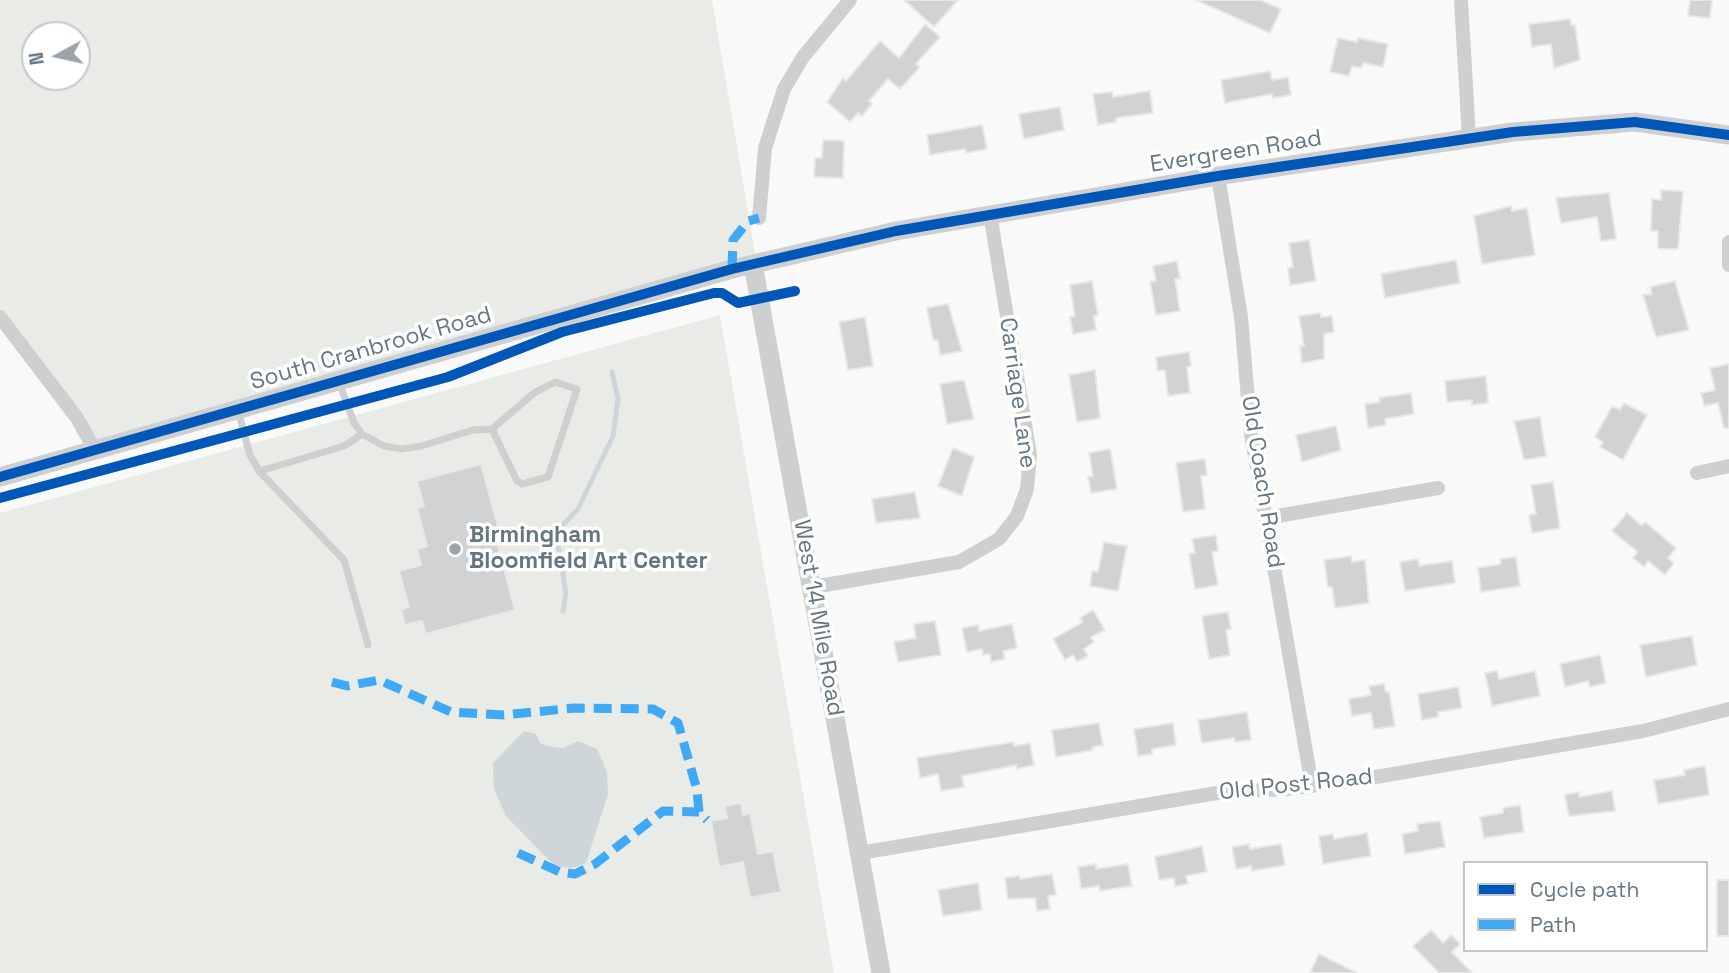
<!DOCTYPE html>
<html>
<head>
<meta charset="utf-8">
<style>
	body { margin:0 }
	#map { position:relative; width:1729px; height:973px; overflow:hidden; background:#f9f9f9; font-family:"Space Grotesk",sans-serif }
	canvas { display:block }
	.legend { position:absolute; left:1463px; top:861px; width:245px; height:91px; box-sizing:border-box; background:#fff; border:2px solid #c1c8cd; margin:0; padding:9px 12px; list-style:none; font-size:21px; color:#657683 }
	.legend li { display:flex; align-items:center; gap:14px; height:35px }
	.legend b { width:35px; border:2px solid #c1c8cd }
	.north { position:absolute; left:21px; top:21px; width:70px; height:70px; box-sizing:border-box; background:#fff; border:2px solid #c1c8cd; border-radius:50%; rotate:262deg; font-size:19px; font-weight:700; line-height:28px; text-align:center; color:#657683 }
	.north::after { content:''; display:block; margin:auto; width:24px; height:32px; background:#99a4ac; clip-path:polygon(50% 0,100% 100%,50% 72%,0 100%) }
</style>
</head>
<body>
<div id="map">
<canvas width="1729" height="973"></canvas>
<ul class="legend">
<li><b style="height:9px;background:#0057b8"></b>Cycle path</li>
<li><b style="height:9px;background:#3fa9f5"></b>Path</li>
</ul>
<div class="north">N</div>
</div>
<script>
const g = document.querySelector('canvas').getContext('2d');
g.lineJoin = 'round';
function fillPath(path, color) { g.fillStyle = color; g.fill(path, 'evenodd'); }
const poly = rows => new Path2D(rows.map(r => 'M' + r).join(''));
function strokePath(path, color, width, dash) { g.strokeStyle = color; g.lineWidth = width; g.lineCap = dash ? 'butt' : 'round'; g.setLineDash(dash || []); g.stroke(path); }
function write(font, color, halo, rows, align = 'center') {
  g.font = font + ' "Space Grotesk",sans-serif'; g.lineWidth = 7; g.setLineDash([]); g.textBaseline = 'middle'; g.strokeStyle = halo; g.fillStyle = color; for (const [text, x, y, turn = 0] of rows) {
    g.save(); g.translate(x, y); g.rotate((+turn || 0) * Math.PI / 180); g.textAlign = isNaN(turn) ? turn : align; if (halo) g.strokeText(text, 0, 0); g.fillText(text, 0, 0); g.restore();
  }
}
const green = poly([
	[0,0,712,0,756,259,93,441,0,321],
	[35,35,77,35,77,77,35,77],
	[720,315,834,973,0,973,0,513]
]);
const water = poly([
	[524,731,536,734,540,743,548,746,563,748,578,741,597,749,607,772,608,794,586,863,572,868,555,866,506,816,494,789,493,763]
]);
const stream = poly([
	[563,611,566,593,557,539,563,525,578,509,613,436,618,399,612,372]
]);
const building = poly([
	[904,0,958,0,934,27,904,0],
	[1196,0,1260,0,1281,9,1270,33,1196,0],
	[1690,0,1712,0,1710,18,1688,16,1690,0],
	[1570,19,1571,25,1575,25,1580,60,1554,68,1551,44,1532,47,1529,24,1570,19],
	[925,24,940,37,916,64,920,67,900,89,888,79,869,101,872,104,862,116,858,113,850,122,827,102,843,78,846,81,880,41,899,58,925,24],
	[1338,38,1357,42,1358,38,1388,44,1383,67,1363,63,1361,68,1352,66,1349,76,1330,72,1338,38],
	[1270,71,1272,80,1288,77,1291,95,1273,98,1272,94,1225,103,1221,80,1270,71],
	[1150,91,1153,113,1116,118,1116,122,1098,125,1093,94,1112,92,1113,97,1150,91],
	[1060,107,1064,130,1024,139,1019,114,1060,107],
	[982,125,987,149,966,153,965,149,930,155,927,135,982,125],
	[823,140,844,141,843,178,814,177,815,158,822,158,823,140],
	[1661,190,1683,191,1678,249,1658,249,1658,231,1651,231,1652,199,1661,200,1661,190],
	[1609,193,1616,239,1601,241,1597,217,1561,223,1556,198,1609,193],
	[1511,206,1512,211,1527,208,1535,255,1482,264,1474,216,1511,206],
	[1309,240,1316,281,1290,285,1288,268,1293,267,1289,243,1309,240],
	[1456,260,1460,283,1385,298,1381,274,1456,260],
	[1177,261,1180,278,1175,279,1180,311,1156,315,1150,282,1156,281,1153,266,1177,261],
	[1092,281,1098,315,1094,316,1096,330,1073,334,1070,317,1075,316,1070,285,1092,281],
	[1675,281,1689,330,1656,337,1643,295,1652,294,1650,287,1675,281],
	[948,304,962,351,940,355,938,340,933,340,927,308,948,304],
	[1321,313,1321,317,1332,316,1334,332,1324,334,1324,359,1302,363,1300,346,1304,346,1299,316,1321,313],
	[865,317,873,366,848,370,839,322,865,317],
	[1189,352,1191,366,1187,367,1190,393,1168,396,1165,370,1158,371,1156,357,1189,352],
	[1729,364,1729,428,1724,428,1718,403,1704,406,1701,393,1715,390,1710,368,1729,364],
	[1095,370,1100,418,1077,422,1069,375,1095,370],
	[1486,376,1488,403,1472,405,1472,400,1447,402,1445,381,1486,376],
	[964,380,974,419,947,424,940,384,964,380],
	[1411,393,1414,414,1385,419,1386,425,1368,428,1365,404,1380,402,1379,398,1411,393],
	[1624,403,1647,415,1623,460,1600,447,1603,442,1595,437,1612,406,1620,410,1624,403],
	[1540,417,1546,456,1524,460,1514,421,1540,417],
	[1336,426,1341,450,1302,462,1296,435,1336,426],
	[953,448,974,457,962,496,938,486,953,448],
	[1110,449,1117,489,1091,493,1088,477,1093,476,1089,453,1110,449],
	[1205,459,1207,475,1201,476,1205,509,1183,512,1176,463,1205,459],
	[481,464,503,545,498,546,515,610,426,634,422,621,405,625,401,610,409,607,399,571,421,565,417,549,427,546,417,508,424,507,417,481,481,464],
	[1553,482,1560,528,1532,533,1529,515,1536,514,1531,485,1553,482],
	[915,492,920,518,876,523,872,499,915,492],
	[1627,513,1642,526,1645,522,1676,548,1668,558,1674,563,1665,575,1648,561,1644,567,1633,558,1638,552,1612,531,1627,513],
	[1216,535,1218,551,1212,552,1218,585,1195,589,1189,554,1195,553,1192,539,1216,535],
	[1104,542,1127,546,1118,591,1090,586,1092,571,1098,572,1104,542],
	[1351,556,1352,562,1365,560,1369,603,1335,608,1332,587,1328,587,1324,560,1351,556],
	[1516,557,1520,586,1481,592,1478,568,1501,564,1500,559,1516,557],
	[1418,559,1419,566,1452,561,1455,583,1405,591,1400,562,1418,559],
	[1093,610,1105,630,1091,637,1094,642,1084,649,1088,656,1077,662,1073,655,1065,660,1053,639,1083,622,1080,618,1093,610],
	[1228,612,1231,629,1226,630,1230,655,1209,659,1202,616,1228,612],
	[935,621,941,655,898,662,894,642,916,638,914,624,935,621],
	[1012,624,1017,648,1003,651,1005,659,991,662,990,654,983,655,982,649,967,652,962,628,978,625,979,631,1012,624],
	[1692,636,1697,665,1646,677,1640,645,1692,636],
	[1600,655,1606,683,1590,687,1588,681,1565,687,1560,664,1600,655],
	[1497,671,1499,679,1535,671,1540,696,1492,706,1485,673,1497,671],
	[1384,684,1386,692,1389,692,1395,726,1374,729,1371,713,1352,716,1349,699,1371,695,1369,686,1384,684],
	[1458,687,1462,708,1438,712,1438,717,1422,720,1418,694,1458,687],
	[1247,712,1251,740,1235,742,1234,738,1202,743,1198,720,1247,712],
	[1099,723,1103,745,1092,747,1093,750,1056,757,1052,730,1099,723],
	[1173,723,1176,745,1152,749,1152,754,1138,756,1134,729,1173,723],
	[1013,742,1014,746,1030,743,1034,765,1017,769,1016,765,962,776,964,787,941,791,938,774,920,778,917,758,1013,742],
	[1705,766,1709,795,1658,804,1654,780,1685,775,1684,770,1705,766],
	[1612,791,1615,811,1569,816,1565,795,1579,792,1579,797,1612,791],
	[741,803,743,815,750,813,758,854,773,851,781,892,750,898,743,862,719,867,711,821,727,818,725,806,741,803],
	[1520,805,1524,832,1484,838,1480,817,1503,813,1503,808,1520,805],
	[1440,821,1445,847,1405,854,1402,834,1418,831,1417,824,1440,821],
	[1367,833,1371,856,1323,864,1319,836,1333,834,1334,839,1367,833],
	[1249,844,1250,849,1281,844,1285,865,1252,871,1251,866,1236,869,1232,847,1249,844],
	[1202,846,1207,872,1186,876,1188,884,1175,886,1174,878,1159,880,1155,857,1202,846],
	[1096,864,1096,869,1128,864,1132,886,1100,891,1099,886,1081,889,1078,867,1096,864],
	[1052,874,1056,895,1048,896,1050,909,1037,911,1035,898,1008,899,1005,878,1019,876,1020,879,1052,874],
	[1717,880,1729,880,1729,936,1717,936,1717,880],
	[978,883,982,910,943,916,938,890,978,883],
	[1431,930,1443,943,1451,935,1460,944,1452,952,1472,973,1439,973,1413,946,1431,930],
	[1319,954,1357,973,1310,973,1319,954]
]);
const service = poly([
	[238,410,250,455,259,471,270,468,344,446,362,434,354,423,339,382],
	[362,434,384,446,402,449,421,446,473,430,492,429,534,393,555,382,577,389,548,477,522,484,517,481,492,429],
	[259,471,344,560,368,645]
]);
const minor = poly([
	[1461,0,1469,138],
	[1218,176,1241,317,1251,434,1312,786],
	[759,218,765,148,784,89,803,57,850,0],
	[1729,242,1729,265],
	[0,317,77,418,95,450],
	[1697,473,1729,466],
	[1266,518,1438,488],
	[813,587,959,562,999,539,1017,516,1027,489,1030,455,990,214],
	[860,853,1223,792,1287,789,1370,778,1643,731,1729,709]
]);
const tertiary = poly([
	[753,264,881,973],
	[0,477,732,269,896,231,1218,176,1513,132,1635,122,1729,135]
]);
const quiet = poly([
	[732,269,733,240,748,221,759,218],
	[332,682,347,686,379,680,451,712,504,715,574,708,653,709,678,723,697,790,699,812,707,820],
	[518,853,560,872,575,874,595,864,663,811,699,812]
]);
const cycleway = poly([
	[0,477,732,269,896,231,1218,176,1513,132,1635,122,1729,135],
	[0,498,448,377,562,332,714,293,722,293,738,303,795,291]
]);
const markers = [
	[455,549,7,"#99a4ac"]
];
const streetNames = [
	["Evergreen Road",1236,152,-9],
	["South Cranbrook Road",371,349,-16],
	["Carriage Lane",1017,393,82],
	["Old Coach Road",1262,482,81],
	["West 14 Mile Road",818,618,80],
	["Old Post Road",1296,785,-6]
];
const poiNames = [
	["Birmingham",469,536],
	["Bloomfield Art Center",469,562]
];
fillPath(green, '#e8ebe6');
fillPath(water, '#ced6d9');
strokePath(stream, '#ced6d9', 5);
fillPath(building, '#d0d2d3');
strokePath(building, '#e8e8e8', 2);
strokePath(service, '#cecfd0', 7);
strokePath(minor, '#cecfd0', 14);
strokePath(tertiary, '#cecfd0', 19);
strokePath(quiet, '#3fa9f5', 9, [18, 9]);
strokePath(cycleway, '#0057b8', 10);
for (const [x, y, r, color] of markers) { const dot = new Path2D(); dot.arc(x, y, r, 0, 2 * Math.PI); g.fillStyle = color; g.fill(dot); strokePath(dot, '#fff', 2.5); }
write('23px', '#657683', '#fff', streetNames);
write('bold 23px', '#657683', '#fff', poiNames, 'left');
</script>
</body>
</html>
